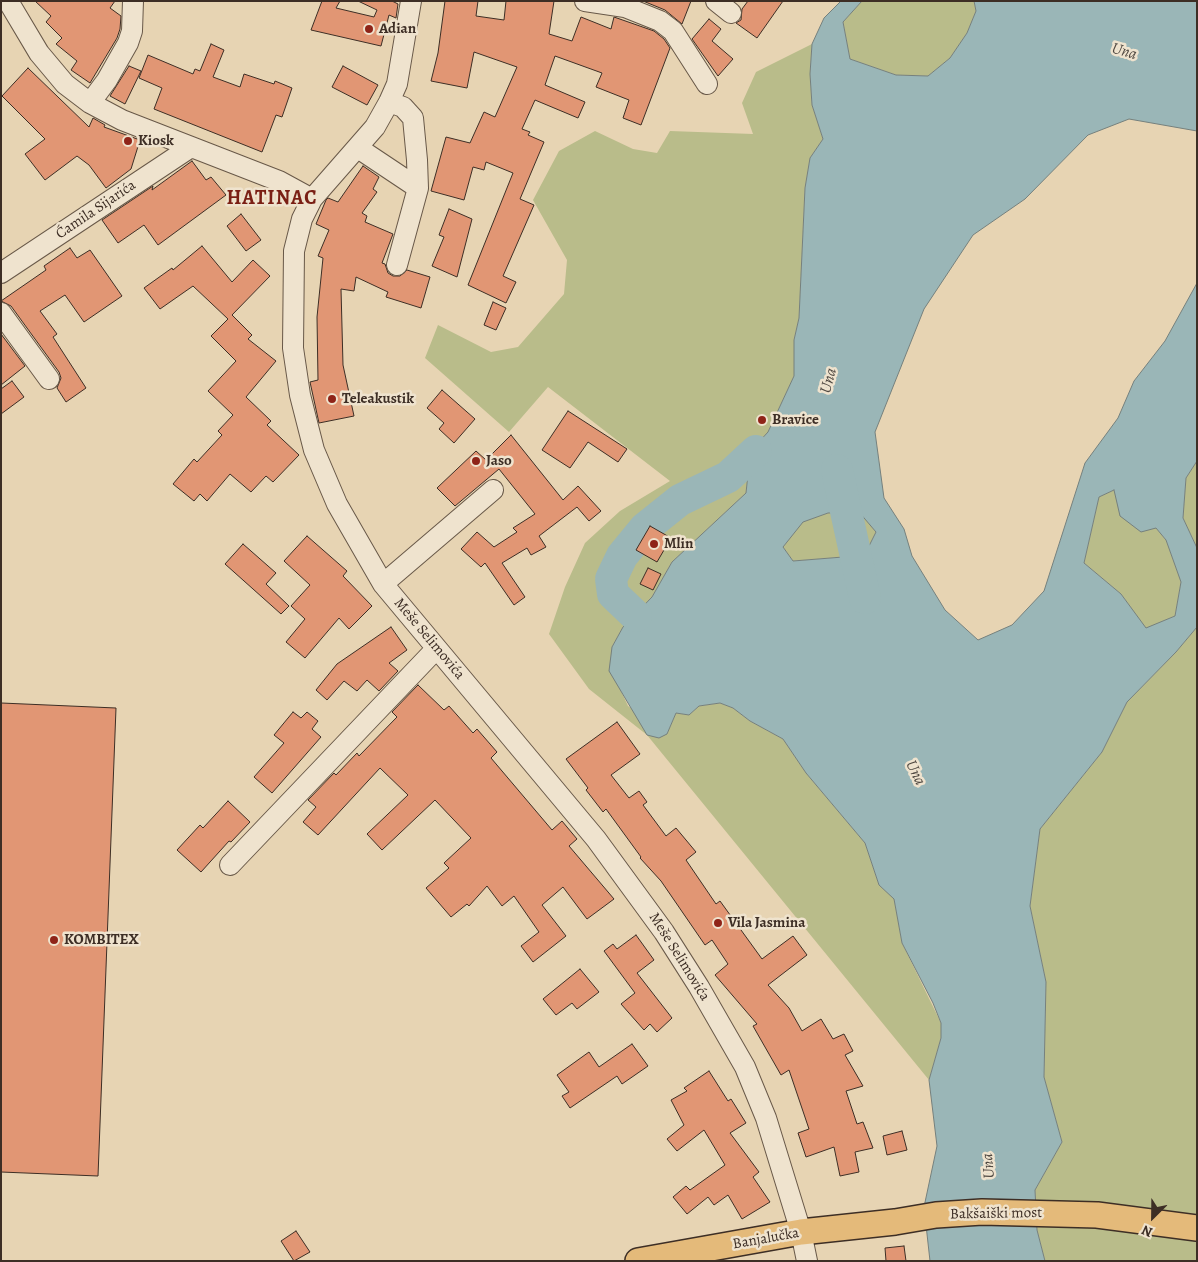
<!DOCTYPE html>
<html>
<head>
<meta charset="utf-8">
<style>
	body { margin:0 }
	#map { position:relative; width:1198px; height:1262px; overflow:hidden; background:#e7d4b3; font-family:Alegreya,serif }
	canvas { display:block }
	.frame { position:absolute; inset:0; border:2px solid #3d2e25; pointer-events:none }
	.north { position:absolute; left:1128px; top:1192px; width:50px; height:50px; -webkit-text-stroke:4px #efe3ce; paint-order:stroke; rotate:203deg; font-size:14px; font-weight:700; line-height:20px; text-align:center; color:#3d2e25 }
	.north::after { content:''; display:block; margin:auto; width:18px; height:22px; background:#3d2e25; clip-path:polygon(50% 0,100% 100%,50% 72%,0 100%) }
</style>
</head>
<body>
<div id="map">
<canvas width="1198" height="1262"></canvas>
<div class="frame"></div>
<div class="north">N</div>
</div>
<script>
const g = document.querySelector('canvas').getContext('2d');
g.lineJoin = 'round';
function fillPath(path, color) { g.fillStyle = color; g.fill(path, 'evenodd'); }
const poly = rows => new Path2D(rows.map(r => 'M' + r).join(''));
function strokePath(path, color, width, dash) { g.strokeStyle = color; g.lineWidth = width; g.lineCap = dash ? 'butt' : 'round'; g.setLineDash(dash || []); g.stroke(path); }
function write(font, color, halo, rows, align = 'center') {
  g.font = font + ' Alegreya,serif'; g.lineWidth = 5; g.setLineDash([]); g.textBaseline = 'middle'; g.strokeStyle = halo; g.fillStyle = color; for (const [text, x, y, turn = 0] of rows) {
    g.save(); g.translate(x, y); g.rotate((+turn || 0) * Math.PI / 180); g.textAlign = isNaN(turn) ? turn : align; if (halo) g.strokeText(text, 0, 0); g.fillText(text, 0, 0); g.restore();
  }
}
const green = poly([
	[862,1,974,1,976,11,967,33,950,58,928,76,896,75,850,59,843,22],
	[812,44,810,74,812,105,823,139,810,158,805,188,799,318,794,340,794,376,768,432,757,444,748,474,746,493,672,562,652,597,623,627,612,647,621,691,628,706,667,734,676,713,689,715,699,706,720,703,733,708,750,721,783,739,806,773,865,843,879,885,894,898,902,943,941,1023,941,1038,929,1080,647,735,589,689,549,634,565,587,585,543,620,511,670,481,548,387,509,432,425,358,438,325,491,352,518,347,564,294,567,260,533,200,559,151,595,131,633,149,657,153,670,131,753,134,742,103,756,72],
	[1197,461,1197,548,1183,518,1186,478],
	[1114,490,1156,528,1166,540,1181,582,1175,616,1146,629,1121,594,1084,563,1099,497],
	[860,512,876,532,867,550,843,557,793,561,783,547,802,522,828,513],
	[1197,627,1197,1261,1045,1261,1037,1230,1035,1190,1062,1142,1044,1077,1046,982,1030,906,1040,829,1102,752,1127,702,1176,652]
]);
const water = poly([
	[841,1,862,1,843,22,850,59,896,75,928,76,950,58,967,33,976,11,974,1,1197,1,1197,131,1129,119,1088,135,1025,199,973,235,924,309,875,432,884,498,904,529,912,556,945,610,978,640,1012,625,1044,591,1085,463,1118,418,1134,381,1165,341,1197,283,1197,461,1186,478,1183,518,1197,548,1197,627,1176,652,1127,702,1102,752,1040,829,1030,906,1046,982,1044,1077,1062,1142,1035,1190,1037,1230,1045,1261,930,1261,924,1207,937,1146,929,1080,941,1038,941,1023,933,1003,902,943,894,899,879,885,865,843,806,773,783,739,750,721,733,708,720,703,699,706,689,715,676,713,667,734,659,738,647,735,609,671,612,647,623,627,652,597,672,562,746,493,748,474,757,444,768,432,794,376,794,340,799,318,805,188,810,158,823,139,812,105,810,74,812,44,824,18,841,1],
	[1114,490,1120,516,1141,532,1156,528,1166,540,1181,582,1175,616,1146,628,1121,594,1084,563,1099,497,1114,490],
	[859,512,876,532,867,550,843,557,793,561,783,547,803,522,828,513,859,512]
]);
const river = poly([
	[837,470,865,598],
	[636,616,613,594,611,579,622,556,645,528,680,500,728,477,756,451]
]);
const building = poly([
	[35,1,115,1,110,8,121,16,120,29,117,38,90,83,71,70,77,61,56,44,62,38,46,22,51,16,35,1],
	[322,1,340,1,336,8,374,17,377,10,358,1,392,1,398,4,396,18,389,15,381,46,311,30,322,1],
	[445,1,478,1,476,16,504,20,506,1,554,1,549,34,572,41,581,17,611,29,614,17,654,31,664,39,670,48,641,125,623,118,629,100,596,87,602,73,555,56,545,85,585,102,578,118,535,100,522,129,530,132,528,135,544,142,520,199,534,205,503,276,516,282,506,303,468,285,513,173,486,162,484,170,473,167,464,200,431,191,446,137,470,143,484,112,495,117,517,67,474,52,467,88,431,81,438,53,445,1],
	[643,1,691,1,682,24,665,10,643,1],
	[748,1,783,1,757,38,736,23,741,20,742,9,748,1],
	[709,19,721,29,712,41,733,59,718,76,692,39,709,19],
	[211,44,224,50,213,77,240,87,244,74,274,84,275,81,292,88,282,117,276,115,262,152,154,109,162,88,139,78,148,55,193,74,195,69,200,71,211,44],
	[129,66,141,71,125,104,110,96,129,66],
	[343,66,378,85,367,105,332,87,343,66],
	[28,68,89,127,93,118,105,125,104,127,140,140,131,169,106,188,89,165,77,156,45,180,25,154,45,139,2,96,28,68],
	[192,161,206,180,211,177,226,195,158,245,144,225,118,243,102,220,153,186,152,190,192,161],
	[363,166,379,177,373,189,377,192,362,213,367,216,365,222,393,234,382,263,385,264,388,273,393,276,400,276,407,270,430,277,421,308,386,297,388,292,356,277,354,291,341,289,343,365,354,416,319,423,310,382,318,380,317,317,323,258,318,256,329,230,316,224,326,200,328,198,338,202,363,166],
	[449,209,472,219,457,277,432,266,444,237,439,235,449,209],
	[241,214,261,240,246,251,227,226,241,214],
	[202,246,232,282,253,260,270,276,232,315,252,335,248,339,276,361,246,397,271,421,267,425,299,455,273,482,266,476,251,492,230,474,207,501,200,494,194,501,173,484,194,459,197,462,222,435,218,431,233,415,208,391,236,361,211,336,228,319,193,286,160,309,144,288,172,268,173,270,202,246],
	[70,248,77,258,90,250,122,296,84,322,65,295,40,311,57,334,53,337,86,388,66,402,57,388,61,378,59,372,11,306,1,301,46,270,44,266,70,248],
	[493,302,506,308,496,330,484,325,493,302],
	[1,334,25,366,1,385,1,334],
	[12,381,24,397,1,414,1,389,12,381],
	[442,390,475,419,454,443,439,429,444,423,427,408,442,390],
	[568,411,627,449,618,462,588,442,570,468,542,450,568,411],
	[511,435,563,500,578,486,601,511,589,521,577,507,539,536,546,547,531,555,527,548,502,563,525,597,514,605,485,563,481,567,461,549,477,532,494,547,517,532,513,528,535,514,499,469,455,506,437,488,476,451,486,460,511,435],
	[650,526,671,538,657,562,636,550,650,526],
	[307,536,347,571,343,576,372,606,349,629,339,618,305,658,286,642,305,619,291,606,310,585,284,561,307,536],
	[243,544,276,573,266,584,289,606,281,614,225,564,243,544],
	[648,568,661,574,653,590,640,584,648,568],
	[391,627,407,650,389,663,398,671,379,691,367,680,357,691,344,681,327,700,316,690,337,664,391,627],
	[418,685,444,710,449,706,473,733,477,729,497,752,491,758,552,830,562,821,577,839,569,846,614,899,587,919,563,887,542,905,566,936,533,962,521,946,539,932,514,896,502,906,487,886,469,906,467,904,451,917,426,888,449,868,444,863,471,838,435,800,382,850,367,834,408,795,380,768,318,835,303,822,316,807,308,800,334,773,336,775,357,753,359,756,397,717,392,712,418,685],
	[1,703,116,708,98,1176,1,1172,1,703],
	[293,712,301,718,307,712,318,721,312,729,321,737,272,793,254,777,284,743,274,735,293,712],
	[617,722,640,754,611,775,629,798,639,791,647,802,643,805,666,836,676,828,696,852,686,860,716,904,720,901,762,959,793,936,807,955,768,985,789,1008,802,1031,821,1019,833,1039,844,1034,853,1051,845,1055,863,1086,846,1091,857,1124,863,1122,873,1148,855,1152,859,1172,840,1176,834,1147,806,1157,798,1133,809,1129,789,1070,781,1075,753,1026,757,1024,715,975,728,964,712,940,705,945,661,881,640,858,641,857,606,809,603,812,586,790,588,788,566,759,617,722],
	[228,801,250,822,231,842,229,841,201,872,177,850,200,825,203,828,228,801],
	[636,935,654,960,637,973,672,1018,657,1032,650,1024,644,1030,621,1004,635,993,604,951,613,944,617,949,636,935],
	[580,969,599,992,577,1009,572,1003,556,1015,543,999,580,969],
	[632,1044,648,1066,622,1084,617,1076,570,1108,562,1096,569,1092,557,1075,589,1052,599,1067,632,1044],
	[709,1071,728,1101,731,1099,746,1123,730,1133,759,1172,753,1177,770,1202,742,1219,728,1195,714,1205,708,1197,687,1214,673,1197,686,1186,690,1190,725,1165,704,1130,677,1151,667,1139,684,1125,671,1100,687,1091,684,1088,709,1071],
	[902,1131,907,1150,887,1155,883,1136,902,1131],
	[296,1231,310,1252,294,1261,281,1241,296,1231],
	[904,1246,906,1261,886,1261,885,1248,904,1246]
]);
const minor = poly([
	[8,1,39,53,65,84,90,103,122,120,279,181,312,199],
	[411,1,397,84,389,102,375,127,312,199,302,219,294,251,293,348,300,395,314,450,337,504,383,584,596,839,664,932,699,987,745,1067,766,1118,801,1232,807,1261],
	[585,1,625,7,660,21,673,31,707,84],
	[716,1,731,13],
	[389,102,403,107,413,118,417,160,418,188,397,265],
	[90,103,107,80,128,43,132,31,133,1],
	[358,148,418,188],
	[1,273,191,147],
	[1,313,49,379],
	[383,584,493,490],
	[230,865,436,649]
]);
const major = poly([
	[638,1261,801,1232,895,1222,936,1215,982,1212,1097,1215,1197,1228]
]);
const markers = [
	[369,29,5,"#8f2418"],
	[128,141,5,"#8f2418"],
	[332,399,5,"#8f2418"],
	[762,420,5,"#8f2418"],
	[476,461,5,"#8f2418"],
	[654,544,5,"#8f2418"],
	[718,923,5,"#8f2418"],
	[54,940,5,"#8f2418"]
];
const poiNames = [
	["Adian",379,29],
	["Kiosk",138,141],
	["Teleakustik",342,399],
	["Bravice",772,420],
	["Jaso",486,461],
	["Mlin",664,544],
	["Vila Jasmina",728,923],
	["KOMBITEX",64,940]
];
const streetNames = [
	["Ćamila Sijarića",96,210,-34],
	["Meše Selimovića",429,639,50],
	["Meše Selimovića",679,957,58],
	["Bakšaiški most",996,1214,-1],
	["Banjalučka",766,1239,-10]
];
const waterNames = [
	["Una",1124,52,16],
	["Una",829,381,-75],
	["Una",915,773,64],
	["Una",989,1166,-95]
];
const districtNames = [
	["HATINAC",272,199]
];
fillPath(green, '#b9bc8a');
fillPath(water, '#9ab6b7');
strokePath(water, '#75807d', 1);
strokePath(river, '#9ab6b7', 32);
fillPath(building, '#e19674');
strokePath(building, '#3d2e25', 1);
strokePath(minor, '#685848', 22);
strokePath(major, '#3d2e25', 28);
strokePath(minor, '#efe3ce', 20);
strokePath(major, '#e4ba7a', 25);
for (const [x, y, r, color] of markers) { const dot = new Path2D(); dot.arc(x, y, r, 0, 2 * Math.PI); g.fillStyle = color; g.fill(dot); strokePath(dot, '#efe3ce', 2); }
write('bold 15px', '#3d2e25', '#efe3ce', poiNames, 'left');
write('15px', '#3d2e25', '#efe3ce', streetNames);
write('italic 16px', '#504942', '#efe3ce', waterNames);
g.letterSpacing = '1px';
write('bold 20px', '#7a1f14', '#efe3ce', districtNames);
g.letterSpacing = '0px';
</script>
</body>
</html>
